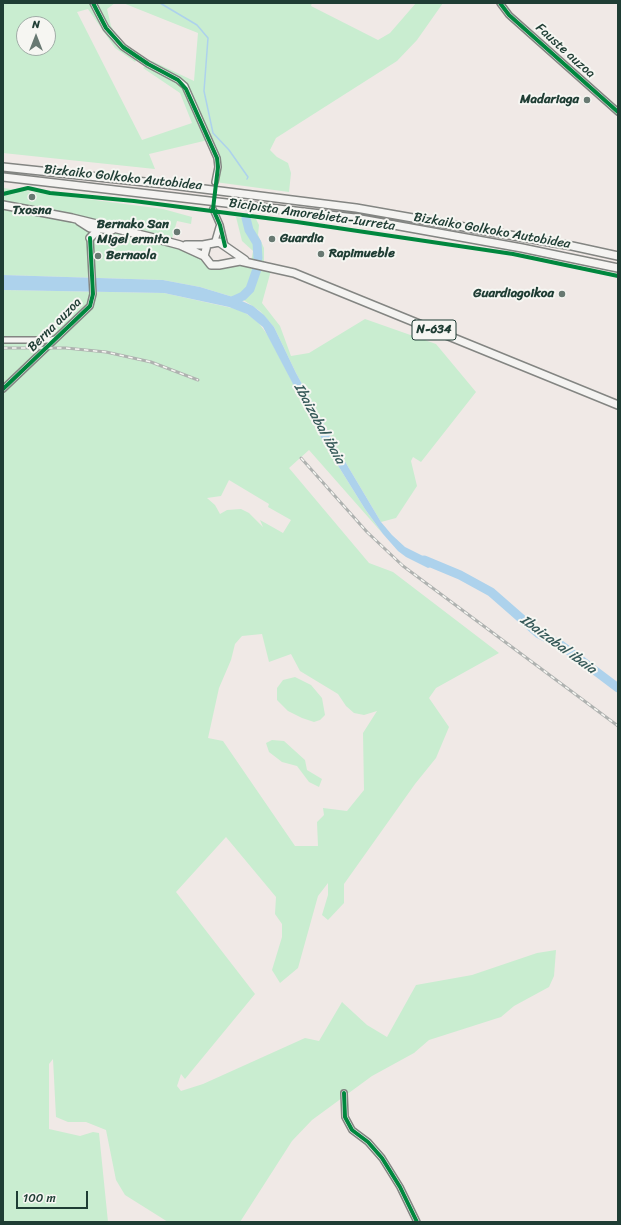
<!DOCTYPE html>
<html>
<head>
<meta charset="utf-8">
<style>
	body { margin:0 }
	#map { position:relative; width:621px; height:1225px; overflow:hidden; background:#f0e9e6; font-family:Sriracha,sans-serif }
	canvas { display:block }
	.frame { position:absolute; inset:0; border:4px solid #1f3d34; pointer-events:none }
	.north { position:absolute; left:16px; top:16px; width:40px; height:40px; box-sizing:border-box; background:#f6f6f2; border:1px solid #a0aca6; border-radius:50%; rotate:0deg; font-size:11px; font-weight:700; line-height:16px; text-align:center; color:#1f3d34 }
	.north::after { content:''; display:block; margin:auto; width:14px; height:18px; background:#687972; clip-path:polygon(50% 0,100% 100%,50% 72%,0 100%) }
	.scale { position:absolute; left:16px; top:1191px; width:72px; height:18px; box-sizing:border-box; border:2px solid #1f3d34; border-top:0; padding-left:5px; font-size:12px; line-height:14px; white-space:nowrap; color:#1f3d34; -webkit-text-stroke:3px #f6f6f2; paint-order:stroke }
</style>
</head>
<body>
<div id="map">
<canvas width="621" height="1225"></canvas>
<div class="frame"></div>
<div class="north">N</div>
<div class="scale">100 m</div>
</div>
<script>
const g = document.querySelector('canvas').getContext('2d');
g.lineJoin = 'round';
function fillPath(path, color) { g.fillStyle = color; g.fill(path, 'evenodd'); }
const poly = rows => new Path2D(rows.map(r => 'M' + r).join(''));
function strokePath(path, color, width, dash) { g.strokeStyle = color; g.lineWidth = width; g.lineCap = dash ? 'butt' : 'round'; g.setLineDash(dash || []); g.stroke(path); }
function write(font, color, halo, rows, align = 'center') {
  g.font = font + ' Sriracha,sans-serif'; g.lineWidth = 4; g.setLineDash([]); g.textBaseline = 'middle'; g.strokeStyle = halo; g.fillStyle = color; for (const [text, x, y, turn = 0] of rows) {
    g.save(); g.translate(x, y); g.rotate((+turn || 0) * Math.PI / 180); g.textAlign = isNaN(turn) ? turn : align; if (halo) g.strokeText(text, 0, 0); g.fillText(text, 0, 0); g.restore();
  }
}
const green = poly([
	[3,3,115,3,107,9,111,26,119,39,140,55,135,62,115,48,88,9,77,12,142,140,192,123,180,93,143,68,152,61,194,81,198,33,123,3,312,3,311,6,378,40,390,33,416,3,443,3,417,40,397,61,276,138,270,150,277,157,288,163,291,173,289,192,215,182,218,167,208,140,149,154,155,169,3,153],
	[24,24,48,24,48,48,24,48],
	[3,188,163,209,192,217,191,224,177,221,171,242,186,247,208,263,251,262,253,251,242,241,236,217,256,219,259,225,258,235,264,248,264,266,272,267,262,303,280,326,291,356,309,353,365,319,436,344,476,392,421,462,413,457,411,461,417,486,396,518,381,522,337,448,296,373,274,327,260,311,245,301,233,297,200,287,163,280,3,275],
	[3,290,164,293,241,310,258,322,269,337,324,443,365,509,383,534,309,450,289,468,369,563,393,572,499,653,436,688,429,698,449,727,436,758,415,784,344,884,344,903,328,920,322,915,328,895,328,883,318,896,298,968,280,983,272,970,282,937,282,924,275,914,276,897,226,837,176,892,255,994,185,1079,181,1074,177,1086,181,1091,203,1084,305,1038,319,1041,342,1002,367,1025,387,1037,416,985,472,975,537,953,556,950,554,976,549,987,514,1006,501,1017,429,1040,414,1053,372,1076,312,1120,292,1141,240,1222,168,1222,125,1195,116,1180,106,1130,86,1122,68,1122,56,1117,53,1059,49,1064,49,1129,80,1136,93,1132,99,1133,108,1222,3,1222],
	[229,480,269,504,268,507,291,520,283,533,260,520,263,527,249,513,241,509,227,510,220,514,215,505,207,498,221,496],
	[262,634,269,662,291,654,300,671,338,694,346,706,354,713,364,715,377,711,363,733,364,790,347,811,323,808,324,815,317,822,318,846,295,846,223,741,208,738,219,688,231,660,235,644,242,636],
	[295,677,311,685,322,698,325,715,320,720,314,722,302,718,288,711,277,700,277,688,283,680],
	[272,740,284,741,305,760,307,770,322,779,319,787,309,782,297,766,282,762,269,752,266,743]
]);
const water = poly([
	[3,275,163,280,200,287,233,297,253,306,264,315,274,327,296,373,337,448,381,522,392,535,405,547,439,564,428,568,406,557,398,551,383,534,365,509,324,443,263,327,247,314,229,307,164,293,3,290]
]);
const stream = poly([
	[160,3,197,25,208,38,204,91,213,133,229,150,248,177,247,179]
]);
const river = poly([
	[246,218,249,230,257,243,258,258],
	[232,301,243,296,250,289,257,269],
	[424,560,460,575,491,592,539,634,561,645,618,688]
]);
const minorTunnel = poly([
	[213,209,215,182]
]);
const minor = poly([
	[93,3,106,28,123,47,148,64,178,80,185,86,217,158,218,167,215,182],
	[500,3,509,15,618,112],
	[213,209,220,225,225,246],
	[215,241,219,227],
	[3,340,51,340,55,339],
	[3,389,90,306,93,294,90,238],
	[344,1093,345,1117,352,1130,368,1142,382,1158,400,1187,417,1222]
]);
const highway = poly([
	[3,167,164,184,356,208,572,246,618,256],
	[3,177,355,218,522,248,618,268],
	[3,205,72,218,150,237,180,245,204,256],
	[79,221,90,228,112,230],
	[90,238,98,230],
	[186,245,203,245,219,242,245,260],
	[207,245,204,256,211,265,219,265,240,261,294,273,618,405]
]);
const rail = poly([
	[3,348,66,348,106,352,151,362,198,380],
	[301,458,367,532,403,566,618,726]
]);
const cycleway = poly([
	[93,3,106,28,123,47,148,64,178,80,186,89,217,158,218,167,213,209,220,225,225,246],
	[500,3,509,15,618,112],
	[3,194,28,188,50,193,134,201,297,222,513,254,618,276],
	[3,389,90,306,93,294,90,238],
	[344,1093,345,1117,352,1130,368,1142,382,1158,400,1187,417,1222]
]);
const markers = [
	[587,100,4,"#687972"],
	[32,197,4,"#687972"],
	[177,232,4,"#687972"],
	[272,239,4,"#687972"],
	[321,254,4,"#687972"],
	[98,256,4,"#687972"],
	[562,294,4,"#687972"]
];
const shields = [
	[434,330,44]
];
const shieldNames = [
	["N-634",434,330]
];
const streetNames = [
	["Fauste auzoa",565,51,42],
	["Bizkaiko Golkoko Autobidea",123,178,6],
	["Bicipista Amorebieta-Iurreta",312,215,8],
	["Bizkaiko Golkoko Autobidea",492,231,10],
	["Berna auzoa",55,325,-45]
];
const poiNames = [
	["Madariaga",579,100],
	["Txosna",32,211,"center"],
	["Bernako San",169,225],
	["Migel ermita",169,240],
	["Guardia",280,239,"left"],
	["Rapimueble",329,254,"left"],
	["Bernaola",106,256,"left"],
	["Guardiagoikoa",554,294]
];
const waterNames = [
	["Ibaizabal ibaia",319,424,61],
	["Ibaizabal ibaia",558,645,36]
];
fillPath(green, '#c9edd0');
fillPath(water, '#add2ec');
strokePath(stream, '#add2ec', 1.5);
strokePath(river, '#add2ec', 9);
strokePath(minorTunnel, '#c6c7c2', 5, [5, 2.5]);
strokePath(minor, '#838582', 8);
strokePath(highway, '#838582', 10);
strokePath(minor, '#f4f3f1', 5);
strokePath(highway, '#f4f3f1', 7);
strokePath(rail, '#afb2b0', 3);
strokePath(rail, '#f6f6f2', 1.5, [4.5]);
strokePath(cycleway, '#00873e', 4);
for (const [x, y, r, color] of markers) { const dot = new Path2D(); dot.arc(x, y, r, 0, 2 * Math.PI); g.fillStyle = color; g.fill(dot); strokePath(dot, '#f6f6f2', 1.5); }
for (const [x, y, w] of shields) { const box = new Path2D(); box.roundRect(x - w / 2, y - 10, w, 20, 3); g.fillStyle = '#f6f6f2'; g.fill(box); strokePath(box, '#1f3d34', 1); }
write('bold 12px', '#1f3d34', null, shieldNames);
write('13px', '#1f3d34', '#f6f6f2', streetNames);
write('bold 13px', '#1f3d34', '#f6f6f2', poiNames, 'right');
write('italic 14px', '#365959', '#f6f6f2', waterNames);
</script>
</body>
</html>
